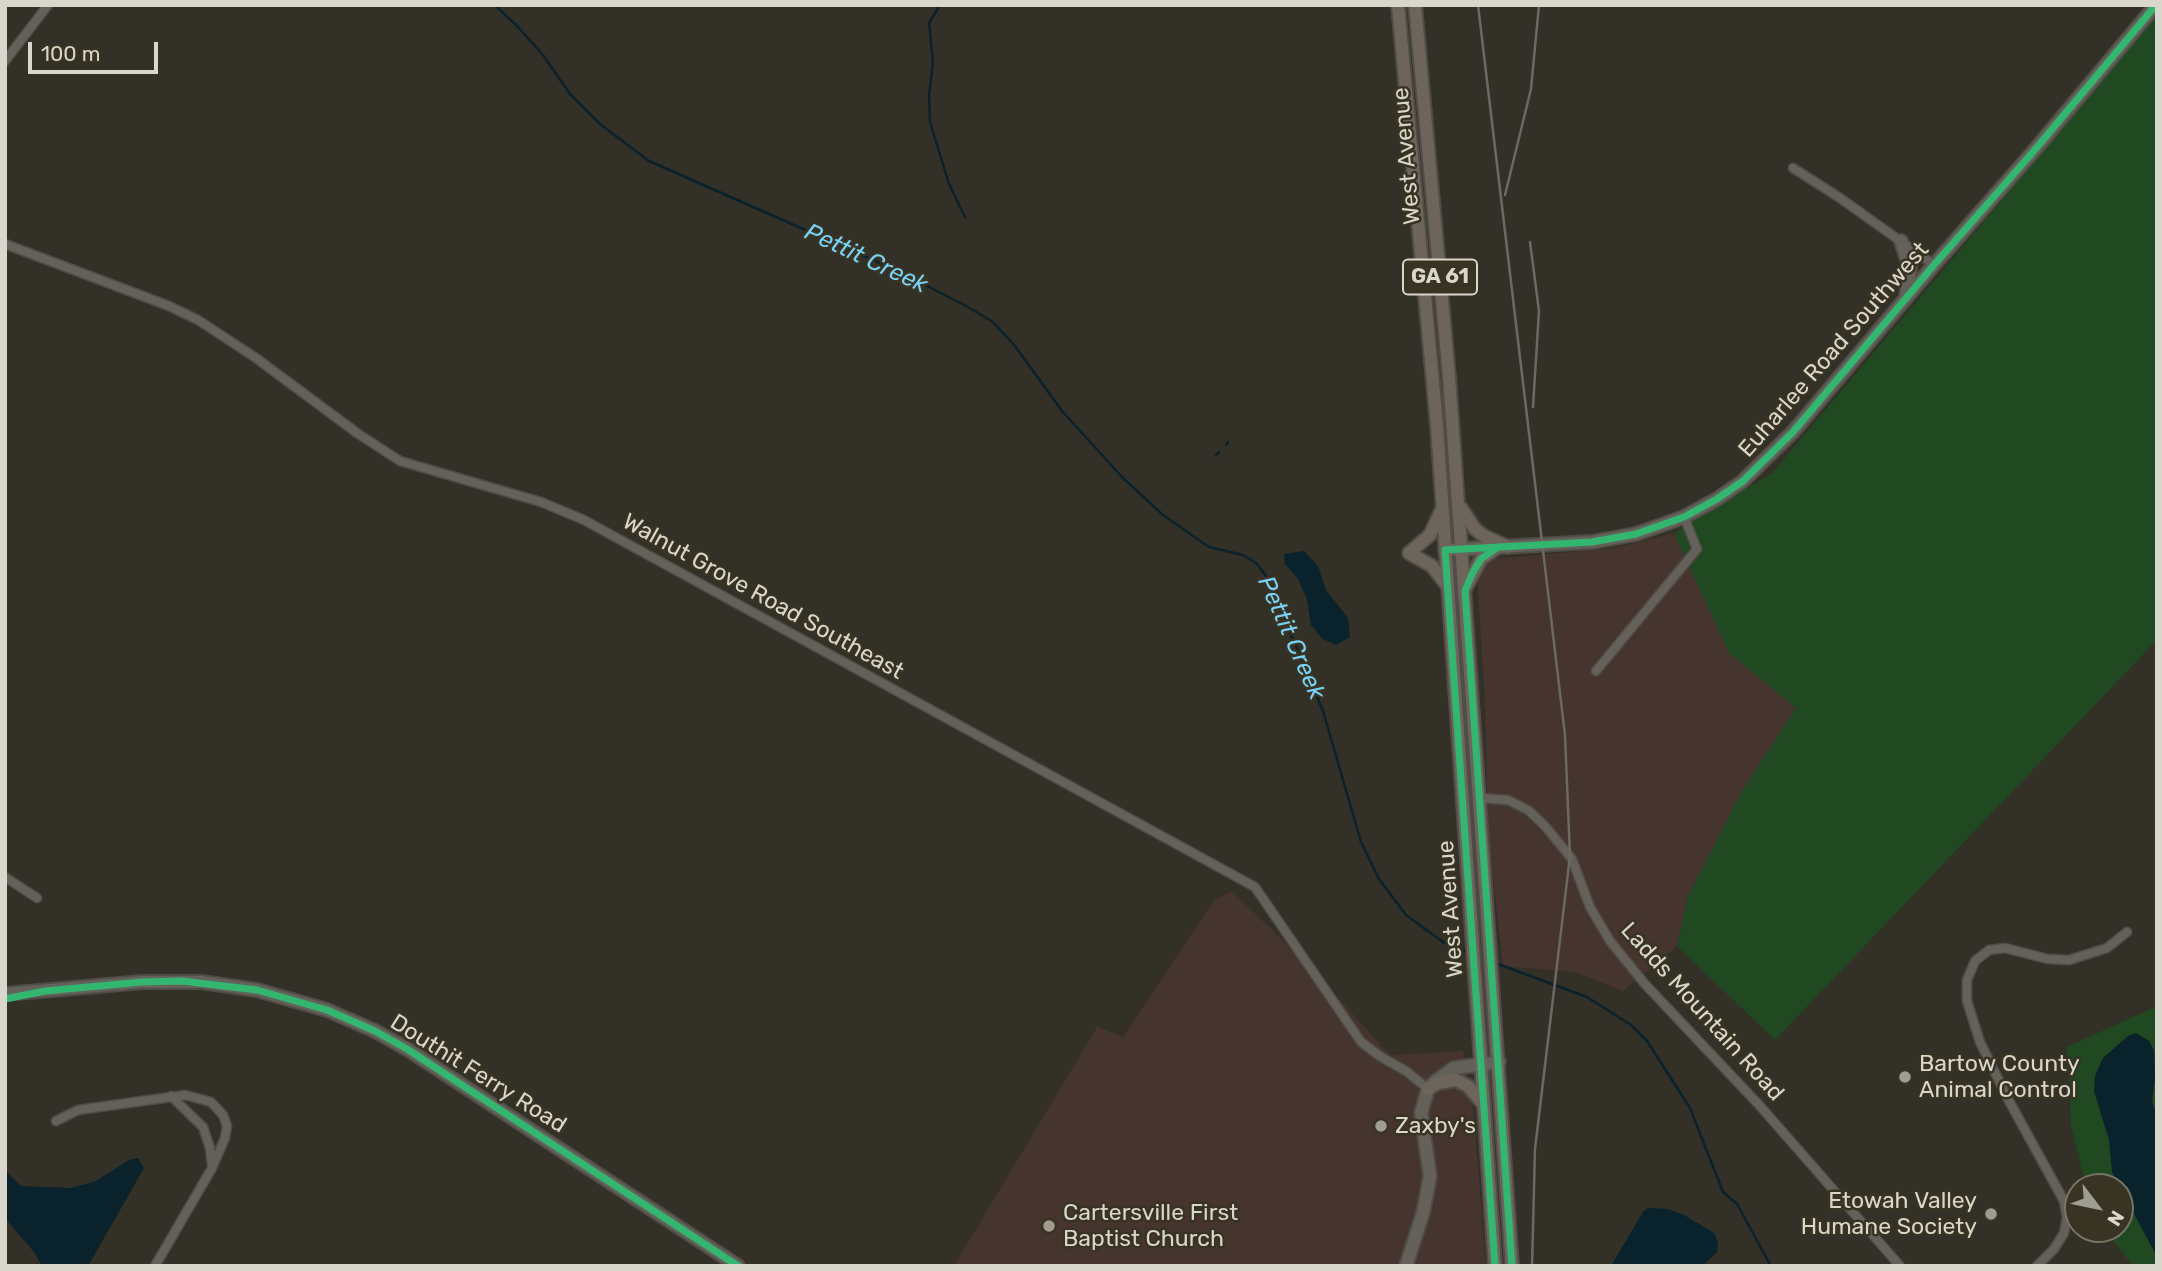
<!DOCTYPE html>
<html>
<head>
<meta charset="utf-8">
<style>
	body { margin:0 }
	#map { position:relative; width:2162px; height:1271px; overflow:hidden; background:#333027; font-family:Rubik,sans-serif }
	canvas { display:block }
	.frame { position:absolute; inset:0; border:7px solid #d9d6cb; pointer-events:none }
	.north { position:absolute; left:2064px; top:1173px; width:70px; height:70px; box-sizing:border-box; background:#383322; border:2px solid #787466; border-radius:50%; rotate:122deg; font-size:19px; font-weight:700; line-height:28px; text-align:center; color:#d9d6cb }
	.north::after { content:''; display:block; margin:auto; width:24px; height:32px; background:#9f9c92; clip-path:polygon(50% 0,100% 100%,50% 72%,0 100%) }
	.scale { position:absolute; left:28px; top:42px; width:130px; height:32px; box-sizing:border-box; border:4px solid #d9d6cb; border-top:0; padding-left:9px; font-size:21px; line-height:24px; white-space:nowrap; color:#d9d6cb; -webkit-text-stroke:5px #383322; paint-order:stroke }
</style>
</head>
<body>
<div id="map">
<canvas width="2162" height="1271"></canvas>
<div class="frame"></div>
<div class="north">N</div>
<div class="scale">100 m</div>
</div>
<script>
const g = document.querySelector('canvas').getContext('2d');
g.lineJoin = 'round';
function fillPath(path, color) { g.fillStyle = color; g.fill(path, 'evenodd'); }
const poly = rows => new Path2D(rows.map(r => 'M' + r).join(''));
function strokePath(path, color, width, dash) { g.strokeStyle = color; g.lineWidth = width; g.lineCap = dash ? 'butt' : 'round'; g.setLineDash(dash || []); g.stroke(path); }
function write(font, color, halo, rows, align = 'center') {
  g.font = font + ' Rubik,sans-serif'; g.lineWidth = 5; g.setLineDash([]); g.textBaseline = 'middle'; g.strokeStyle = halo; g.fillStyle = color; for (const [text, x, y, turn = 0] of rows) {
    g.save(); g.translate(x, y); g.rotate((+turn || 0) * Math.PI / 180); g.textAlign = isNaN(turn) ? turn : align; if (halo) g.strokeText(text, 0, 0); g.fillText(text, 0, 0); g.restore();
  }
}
const commercial = poly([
	[1674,533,1729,652,1796,708,1742,791,1688,896,1677,946,1623,991,1575,972,1503,966,1488,832,1485,701,1477,576,1484,565,1491,559,1615,548],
	[1232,891,1309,966,1390,1055,1463,1051,1474,1116,1486,1266,954,1266,1097,1027,1123,1037,1214,900]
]);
const green = poly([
	[2157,16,2157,640,1775,1040,1677,946,1688,896,1742,791,1796,708,1729,653,1674,533,1772,473],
	[2157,1006,2157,1266,2133,1266,2104,1229,2120,1229,2120,1187,2086,1187,2071,1126,2067,1047]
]);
const water = poly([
	[1304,551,1318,566,1326,590,1348,618,1350,637,1336,645,1323,639,1311,625,1307,599,1298,579,1285,564,1284,554],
	[2136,1033,2149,1041,2154,1050,2155,1077,2152,1102,2157,1115,2157,1257,2112,1172,2109,1140,2094,1091,2095,1076,2103,1058,2128,1036],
	[138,1158,144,1168,88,1266,42,1266,34,1252,5,1218,5,1170,21,1186,70,1188,94,1182,129,1160],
	[1648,1208,1667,1209,1684,1215,1711,1231,1715,1234,1718,1243,1717,1252,1702,1266,1611,1266,1643,1212]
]);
const stream = poly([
	[495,5,518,27,543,55,570,94,600,124,649,161,896,270,968,307,993,322,1015,346,1062,411,1122,477,1163,515,1209,547,1243,555,1256,563,1267,577,1323,711,1361,842,1379,879,1406,915,1443,942,1469,953],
	[940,5,929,23,933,63,929,95,930,122,949,184,965,217],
	[1226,445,1228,442],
	[1216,455,1219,452],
	[1495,963,1587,997,1631,1025,1647,1041,1690,1108,1723,1192,1737,1204,1771,1266]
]);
const street = poly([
	[5,61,48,5],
	[1793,168,1840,198,1934,265],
	[5,244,169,306,198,320,256,358,357,433,400,461,541,502,584,520,1255,887,1361,1042,1381,1057,1406,1071,1428,1089],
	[1596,671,1697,549,1684,517],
	[1480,798,1508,800,1528,810,1545,826,1572,859,1590,907,1610,941,1644,983,1760,1106,1900,1266],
	[5,877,37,898],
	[171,1096,203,1127,210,1148,212,1165],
	[56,1121,78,1110,185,1095,211,1102,223,1115,227,1126,225,1138,212,1168,155,1266],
	[2037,1266,2054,1249,2064,1233,2067,1218,2064,1201,2008,1099,1980,1042,1967,1001,1967,980,1975,961,1989,950,2005,948,2048,959,2069,960,2107,948,2127,932]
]);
const secondary = poly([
	[1901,241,1910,269,1906,297],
	[1445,550,1592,542,1636,534,1684,517,1717,499,1743,481,1793,432,1934,265,2033,152,2156,5],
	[5,994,142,982,201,982,257,990,327,1010,375,1031,407,1049,738,1266],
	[1406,1266,1423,1213,1430,1176,1421,1113,1428,1089,1436,1081,1454,1068,1499,1062]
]);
const primary = poly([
	[1398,5,1437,426,1495,1266],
	[1415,5,1449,377,1512,1266],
	[1461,508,1475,529,1484,536,1508,547],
	[1409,553,1430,535,1441,511],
	[1409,553,1432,566,1445,583],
	[1466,587,1481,559,1498,547],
	[1428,1089,1438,1083,1456,1080,1468,1086,1484,1105]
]);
const rail = poly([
	[1478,5,1565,735,1570,856,1535,1149,1532,1266],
	[1505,195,1531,89,1539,5],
	[1530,242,1539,311,1533,407]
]);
const cycleway = poly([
	[1498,547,1481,559,1472,574,1465,591,1512,1266],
	[5,999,45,991,142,982,182,981,257,990,327,1010,375,1031,407,1049,738,1266],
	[1495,1266,1445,550,1592,542,1636,534,1684,517,1717,499,1743,481,1793,432,1934,265,2033,152,2156,5]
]);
const markers = [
	[1905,1077,7,"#9f9c92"],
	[1381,1126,7,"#9f9c92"],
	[1991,1214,7,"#9f9c92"],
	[1049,1226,7,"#9f9c92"]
];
const shields = [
	[1440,277,74]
];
const shieldNames = [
	["GA 61",1440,277]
];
const streetNames = [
	["West Avenue",1407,156,-95],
	["Euharlee Road Southwest",1834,350,-49],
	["Walnut Grove Road Southeast",763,597,29],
	["West Avenue",1451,909,-94],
	["Ladds Mountain Road",1702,1012,48],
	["Douthit Ferry Road",478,1074,32]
];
const poiNames = [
	["Bartow County",1919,1064],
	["Animal Control",1919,1090],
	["Zaxby's",1395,1126],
	["Etowah Valley",1977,1201,"right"],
	["Humane Society",1977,1227,"right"],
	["Cartersville First",1063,1213],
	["Baptist Church",1063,1239]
];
const waterNames = [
	["Pettit Creek",866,259,25],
	["Pettit Creek",1291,638,66]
];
fillPath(commercial, '#46342f');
fillPath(green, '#204821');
fillPath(water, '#09222b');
strokePath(stream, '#09222b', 2.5);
strokePath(street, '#4f4d45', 11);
strokePath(secondary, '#4f4d45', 16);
strokePath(primary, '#4f4d45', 16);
strokePath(street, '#64615b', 8);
strokePath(secondary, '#64615b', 12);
strokePath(primary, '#6d655c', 12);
strokePath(rail, '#6b6962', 2.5);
strokePath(cycleway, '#33b770', 7);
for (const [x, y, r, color] of markers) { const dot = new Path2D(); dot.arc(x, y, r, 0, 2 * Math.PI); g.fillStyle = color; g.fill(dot); strokePath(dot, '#383322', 2.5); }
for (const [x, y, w] of shields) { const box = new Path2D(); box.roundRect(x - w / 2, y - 17.5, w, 35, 5); g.fillStyle = '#383322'; g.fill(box); strokePath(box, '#d9d6cb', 2); }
write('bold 21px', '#d9d6cb', null, shieldNames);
write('23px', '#d9d6cb', '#383322', streetNames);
write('23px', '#d9d6cb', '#383322', poiNames, 'left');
write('italic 24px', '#78d2f7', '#383322', waterNames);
</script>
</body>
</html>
